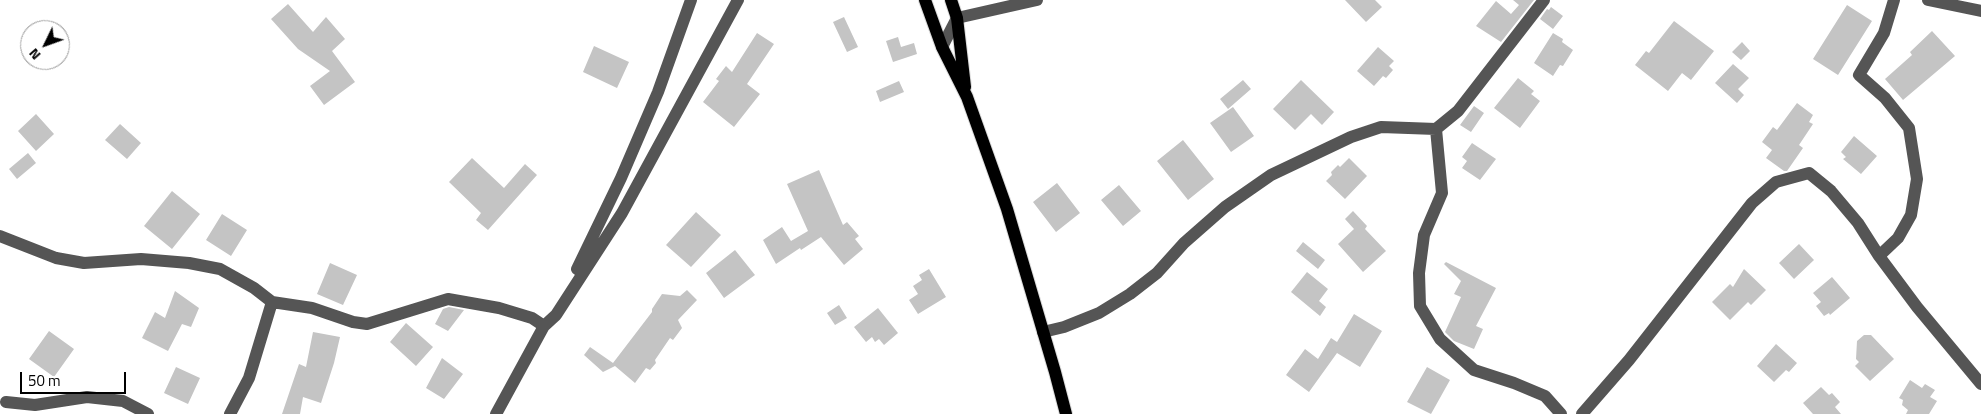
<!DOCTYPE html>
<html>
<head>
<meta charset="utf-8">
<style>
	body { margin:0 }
	#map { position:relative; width:1981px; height:414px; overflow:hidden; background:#fff; font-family:"Titillium Web",sans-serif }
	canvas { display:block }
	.north { position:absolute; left:20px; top:20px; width:50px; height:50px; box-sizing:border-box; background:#fff; border:1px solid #999; border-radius:50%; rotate:228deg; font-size:14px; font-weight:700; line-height:20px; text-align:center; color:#000 }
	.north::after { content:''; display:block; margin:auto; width:18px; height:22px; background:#000; clip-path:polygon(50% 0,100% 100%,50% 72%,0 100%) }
	.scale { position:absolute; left:20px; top:372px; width:106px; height:22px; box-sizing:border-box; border:2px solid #000; border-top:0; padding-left:6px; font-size:15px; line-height:18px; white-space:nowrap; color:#000; -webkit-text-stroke:4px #fff; paint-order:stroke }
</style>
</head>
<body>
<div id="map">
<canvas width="1981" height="414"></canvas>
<div class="north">N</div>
<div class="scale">50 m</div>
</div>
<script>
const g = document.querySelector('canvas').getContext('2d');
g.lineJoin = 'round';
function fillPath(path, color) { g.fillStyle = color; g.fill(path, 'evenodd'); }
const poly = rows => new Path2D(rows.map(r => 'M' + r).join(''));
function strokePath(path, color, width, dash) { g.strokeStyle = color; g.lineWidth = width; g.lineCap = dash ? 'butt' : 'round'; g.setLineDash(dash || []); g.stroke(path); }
const building = poly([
	[1345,0,1375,0,1382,7,1366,22],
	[1513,0,1534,0,1501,42,1476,26,1496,1,1511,14,1519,5],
	[288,4,313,32,326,17,345,39,332,51,355,82,324,105,310,86,330,71,298,49,271,19],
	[1847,5,1872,21,1838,75,1813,59],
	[1551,7,1563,16,1553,29,1540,19,1547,9,1549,10],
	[844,17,858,47,847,52,833,22],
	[1674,21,1714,51,1691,80,1682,73,1668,91,1635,65,1646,51,1649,53],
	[1932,31,1955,56,1903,100,1885,79,1912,55,1910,52],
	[757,33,774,44,747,84,760,94,734,127,703,102,719,81,716,79,726,66,732,72],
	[1553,33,1563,39,1562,42,1573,50,1563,66,1560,65,1553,76,1534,63],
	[898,37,901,47,914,43,917,54,893,62,886,41],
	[1742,42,1750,51,1741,60,1732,52],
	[594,46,629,62,617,88,583,72],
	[1378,47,1394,61,1389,66,1393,70,1386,78,1383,76,1374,86,1357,71],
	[1733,64,1749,78,1738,89,1744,95,1737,103,1715,83],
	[1518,78,1534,91,1531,94,1540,101,1520,128,1494,108],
	[1243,80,1251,89,1228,109,1220,99],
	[1301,80,1334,112,1322,125,1311,114,1295,130,1273,109],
	[899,81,904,92,880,102,876,91],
	[1797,103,1813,115,1809,122,1813,124,1799,145,1803,148,1787,171,1784,171,1766,158,1772,150,1762,142,1773,127,1777,130],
	[1474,106,1484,113,1471,132,1460,125],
	[1233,107,1254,136,1231,152,1210,123],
	[36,114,54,134,36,151,18,131],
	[120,124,141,143,127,159,105,140],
	[1854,136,1877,156,1861,174,1843,159,1846,157,1841,152],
	[1183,140,1214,179,1188,200,1157,161],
	[1472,143,1496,159,1480,180,1462,168,1467,161,1462,157],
	[28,153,36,163,17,179,9,169],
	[472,158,504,188,525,164,537,175,488,230,476,220,481,213,449,182],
	[1349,158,1367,176,1345,199,1326,181,1332,175,1331,172,1338,165,1340,167],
	[819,170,843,225,847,222,859,236,855,239,863,249,844,265,821,237,801,250,800,248,776,264,763,240,782,227,791,241,808,231,787,184],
	[1057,183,1080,213,1056,232,1033,202],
	[1119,185,1141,211,1123,226,1101,200],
	[172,191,200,214,172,249,144,226],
	[1353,211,1367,226,1365,229,1386,251,1363,272,1338,244,1354,229,1345,219],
	[696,212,721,235,691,267,666,245],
	[222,214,247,230,231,256,206,240],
	[1303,242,1325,260,1318,269,1296,251],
	[1799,244,1814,260,1794,279,1779,263],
	[735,250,755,275,724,298,706,273],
	[1446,262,1496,288,1476,326,1483,329,1474,349,1454,341,1445,332,1461,297,1454,294,1461,281,1444,264],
	[330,263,357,275,343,305,317,294],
	[929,269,946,297,918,314,909,300,918,294,913,286,922,280,919,275],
	[1744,269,1766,290,1751,305,1748,302,1730,320,1712,302,1730,284,1733,287],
	[1307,272,1328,289,1319,301,1326,307,1320,316,1291,292],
	[1832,277,1850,298,1830,315,1829,313,1824,316,1816,306,1821,302,1813,293],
	[687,290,697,300,678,320,682,328,673,340,670,338,655,360,656,363,650,370,646,368,635,383,615,366,603,372,584,355,590,347,613,363,652,312,652,309,662,294,680,296],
	[175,291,199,308,191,327,182,324,168,351,142,338,155,312,165,318],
	[839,305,847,318,835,325,827,313],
	[449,307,464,310,448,331,435,324,443,309],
	[878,308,898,333,884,345,879,339,875,342,872,337,866,342,854,327],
	[1354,314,1382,331,1360,367,1337,353,1309,392,1286,375,1305,349,1318,359,1331,338,1337,342],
	[406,323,433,347,416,366,390,342],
	[49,331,74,349,54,377,29,359],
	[313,332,340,337,334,363,321,403,303,397,300,414,282,414,299,364,306,367],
	[1864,335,1871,335,1894,359,1870,381,1855,366,1859,362,1856,359,1857,341],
	[1776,344,1797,363,1789,372,1786,370,1774,382,1757,366],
	[442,358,463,374,444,399,426,388],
	[176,367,200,378,188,404,164,393],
	[1427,367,1450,380,1431,414,1407,402],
	[1910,380,1922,388,1925,384,1935,390,1930,397,1937,401,1929,414,1906,414,1908,410,1902,405,1903,400,1899,398],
	[1821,387,1829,395,1832,393,1840,402,1835,407,1841,414,1813,414,1803,403]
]);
const minor = poly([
	[1928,0,1981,11],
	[942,47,957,18,1037,0],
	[1436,129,1442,193,1424,235,1419,273,1420,306,1440,339,1474,370,1514,383,1545,396,1561,414],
	[0,236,56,258,84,263,141,259,189,263,220,269,254,288,272,302],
	[1879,256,1898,238,1911,215,1917,179,1909,128,1885,98,1859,75,1884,33,1894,0],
	[577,269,621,178,658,92,691,0],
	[1043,332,1064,327,1099,313,1130,294,1157,273,1184,243,1225,207,1271,175,1351,137,1381,127,1436,129,1458,111,1544,0],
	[6,402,35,405,87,397,123,401,148,414],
	[230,414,249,378,272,302,312,308,353,322,367,324,448,299,499,308,532,318,544,326],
	[496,414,544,326,556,315,622,213,738,0],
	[1582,414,1629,360,1752,203,1776,182,1809,173,1831,191,1858,223,1879,256,1917,307,1981,384]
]);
const major = poly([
	[925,0,942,47,967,97,1007,209,1055,372,1066,414],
	[951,0,957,18,965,87]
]);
fillPath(building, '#c4c4c4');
strokePath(major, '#dbdbdb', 14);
strokePath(minor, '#555', 12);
strokePath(major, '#000', 12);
</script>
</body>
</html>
